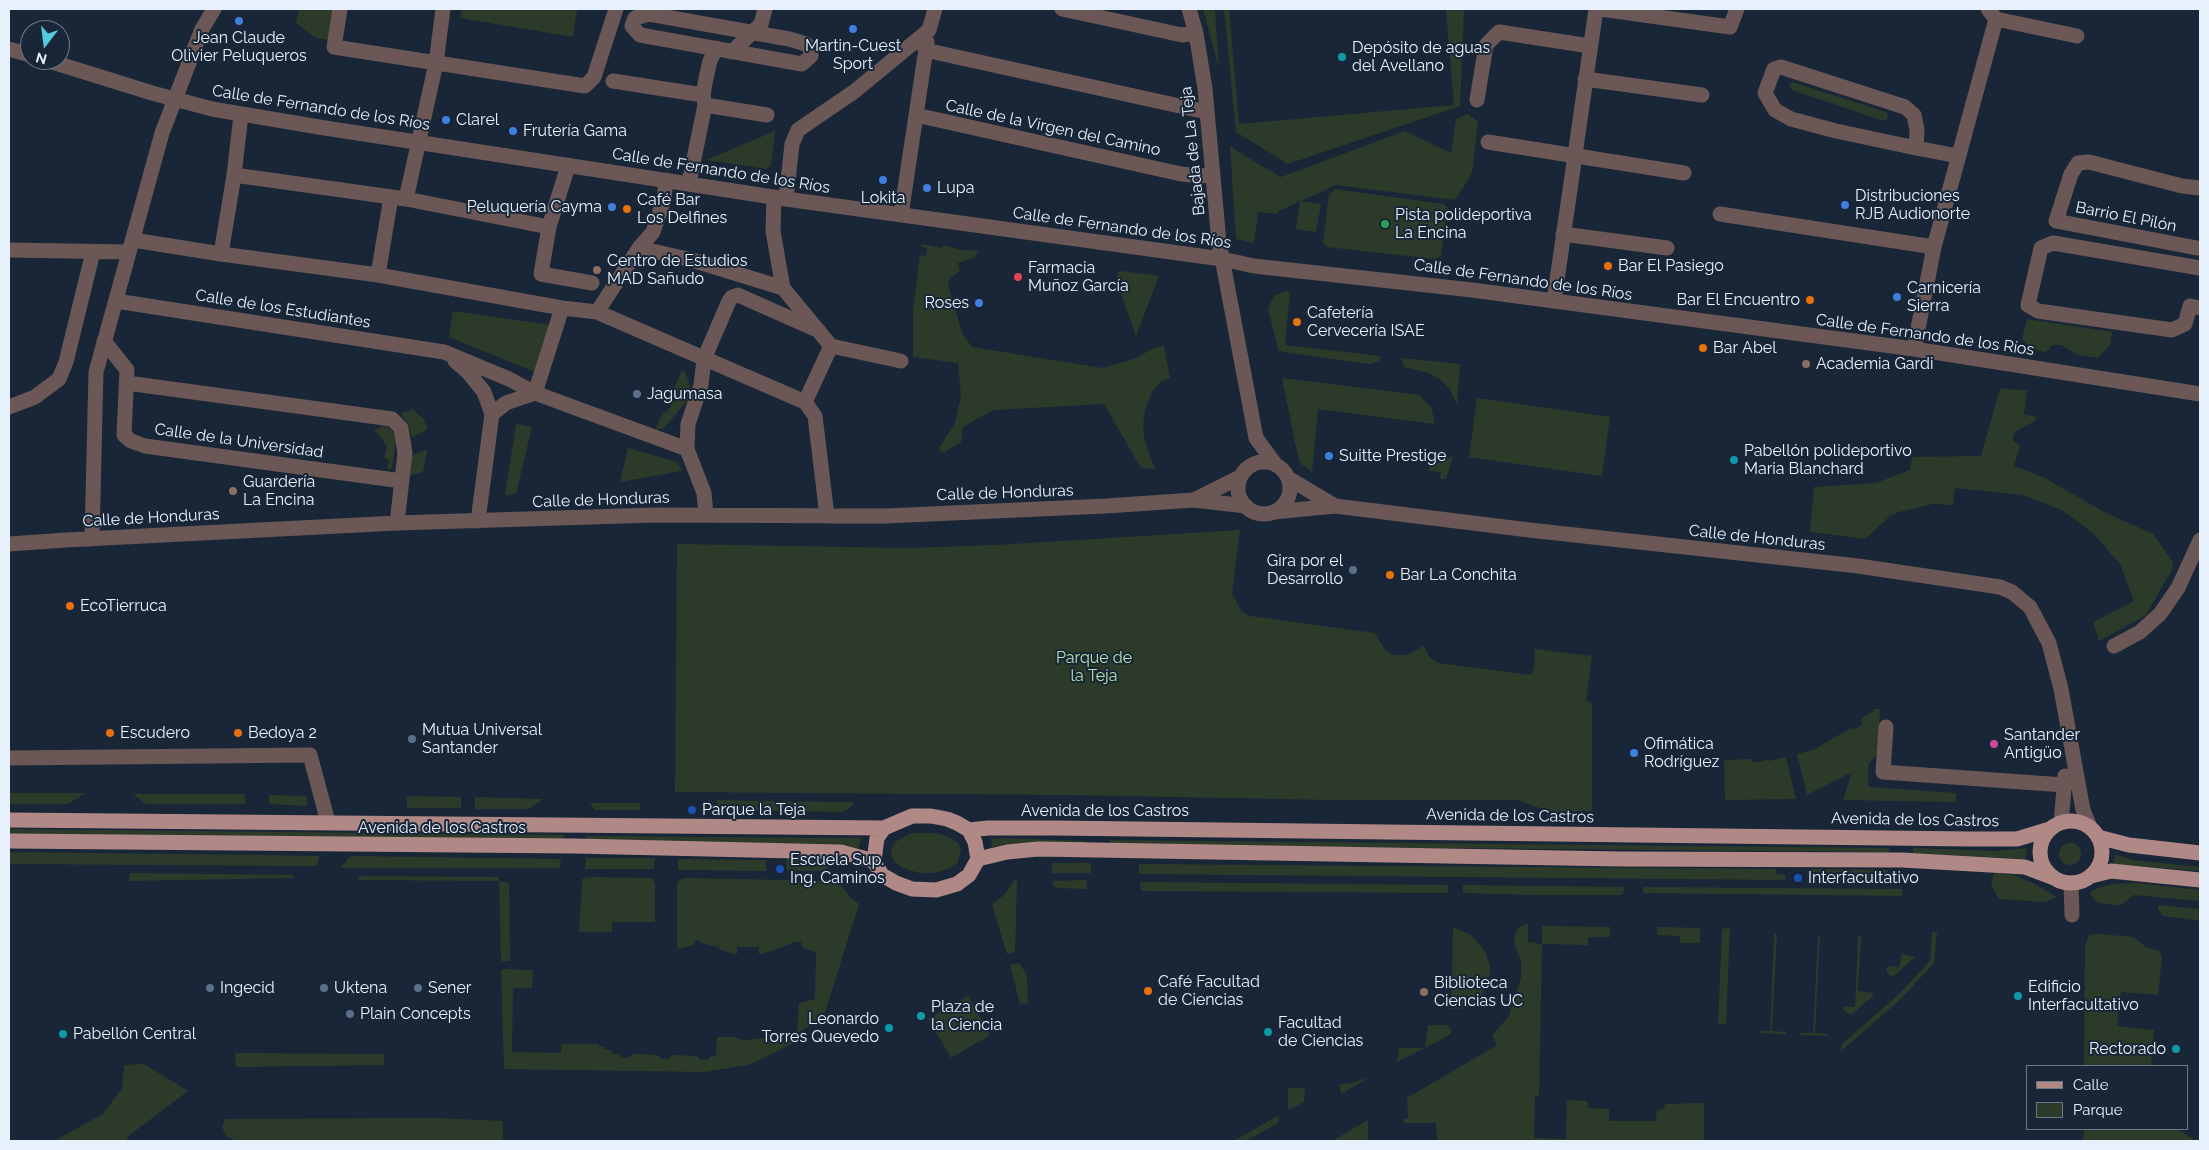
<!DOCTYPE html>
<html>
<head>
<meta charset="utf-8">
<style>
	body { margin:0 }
	#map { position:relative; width:2209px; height:1150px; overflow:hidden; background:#182637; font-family:Raleway,sans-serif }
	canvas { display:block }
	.frame { position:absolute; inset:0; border:10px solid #e7f1fc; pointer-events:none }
	.legend { position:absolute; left:2026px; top:1065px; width:162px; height:65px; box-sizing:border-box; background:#182637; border:1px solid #6b7786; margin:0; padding:6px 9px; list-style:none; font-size:15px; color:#e7f1fc }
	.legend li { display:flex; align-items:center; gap:10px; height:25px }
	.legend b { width:25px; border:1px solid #6b7786 }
	.north { position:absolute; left:20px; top:20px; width:50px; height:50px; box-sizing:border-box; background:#182637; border:1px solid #6b7786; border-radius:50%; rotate:195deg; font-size:14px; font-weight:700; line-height:20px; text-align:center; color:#e7f1fc }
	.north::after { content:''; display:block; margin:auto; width:18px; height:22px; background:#54cadd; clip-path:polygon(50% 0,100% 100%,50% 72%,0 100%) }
</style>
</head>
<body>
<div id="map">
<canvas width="2209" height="1150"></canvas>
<div class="frame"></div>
<ul class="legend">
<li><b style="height:6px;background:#b08886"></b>Calle</li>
<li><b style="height:14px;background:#2c3b29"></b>Parque</li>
</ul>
<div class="north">N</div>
</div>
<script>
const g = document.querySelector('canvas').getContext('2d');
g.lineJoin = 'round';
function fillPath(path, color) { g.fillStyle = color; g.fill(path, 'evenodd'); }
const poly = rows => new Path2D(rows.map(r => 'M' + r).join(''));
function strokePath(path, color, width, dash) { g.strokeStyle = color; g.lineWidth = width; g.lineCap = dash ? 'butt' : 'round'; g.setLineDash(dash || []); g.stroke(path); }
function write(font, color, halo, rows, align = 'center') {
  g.font = font + ' Raleway,sans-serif'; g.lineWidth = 4; g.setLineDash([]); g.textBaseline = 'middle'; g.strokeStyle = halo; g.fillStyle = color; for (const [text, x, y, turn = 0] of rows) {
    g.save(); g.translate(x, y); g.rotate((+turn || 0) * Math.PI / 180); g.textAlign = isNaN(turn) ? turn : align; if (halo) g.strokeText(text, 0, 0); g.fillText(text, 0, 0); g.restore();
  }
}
const green = poly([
	[299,9,336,10,330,40,316,38,296,23],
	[462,9,577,9,573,37,460,18],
	[1203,9,1215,9,1219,69],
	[1224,9,1229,9,1239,124,1454,105,1446,9,1464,9,1460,106,1288,164,1236,132],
	[1792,82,1886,112,1888,116,1887,120,1881,120,1792,90,1789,85],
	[1468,114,1478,122,1472,173,1455,200,1336,185,1301,201,1321,204,1316,232,1296,229,1300,201,1277,212,1277,214,1258,212,1254,243,1236,239,1230,145,1235,150,1281,177,1405,131,1451,153,1456,119],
	[775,131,771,165,767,169,706,160],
	[1335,189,1443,204,1447,207,1441,256,1435,259,1327,247,1323,242,1329,195],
	[921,244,942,248,943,245,962,250,978,251,975,257,958,263,960,271,951,277,948,284,962,333,972,347,1102,368,1134,359,1152,349,1164,346,1170,378,1162,381,1153,390,1145,410,1143,425,1144,439,1155,469,1141,468,1104,404,993,410,963,427,961,442,943,453,940,451,939,448,955,423,961,396,958,363,913,357,913,309,920,255,926,256,927,248,921,247],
	[1121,271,1159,276,1136,336,1116,280,1118,272],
	[1285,291,1290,292,1285,345,1380,356,1379,361,1370,364,1282,352,1278,349,1268,309,1274,296],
	[453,311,550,325,537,373,449,337],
	[2027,319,2112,332,2110,345,2098,358,2078,355,2061,345,2052,345,2049,350,2044,352,2030,348,2022,339],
	[1401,358,1460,364,1457,404,1449,388,1441,380,1429,373,1404,367],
	[682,370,686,373,690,387,688,400,664,428,655,430,663,412,667,413,676,395,672,392],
	[1282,378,1419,395,1431,407,1435,424,1318,409,1312,472,1301,464,1298,457],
	[2000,388,2027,391,2024,414,2037,417,2035,421,2016,431,2013,435,2013,441,2020,446,2014,466,2045,478,2102,511,2153,534,2173,562,2173,568,2146,615,2099,641,2093,622,2134,601,2120,564,2094,534,2062,510,2023,495,1955,488,1953,505,1933,504,1899,512,1890,516,1865,539,1810,532,1814,487,1876,483,1910,470,1912,457,1981,456],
	[1477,398,1610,417,1602,476,1469,457],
	[413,409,424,420,427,429,412,438,408,423,401,414],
	[516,424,532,427,516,494,505,495],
	[382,426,388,427,394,432,396,439,392,468,387,469,389,460,384,458,387,446,375,430],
	[628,448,677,462,682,471,620,482],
	[427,449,423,472,408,476,411,456],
	[1453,456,1446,479,1440,479,1441,472,1429,471,1430,466],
	[1240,530,1232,593,1242,612,1250,616,1375,633,1385,650,1393,655,1407,655,1424,646,1429,657,1438,663,1530,675,1534,669,1535,649,1592,656,1586,701,1592,703,1592,811,1551,812,1517,800,1331,800,1071,795,675,792,677,544,907,548,996,545],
	[1873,709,1880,709,1877,755,1869,763,1868,769,1868,784,1870,787,1956,793,1956,802,1843,800,1852,772,1807,795,1797,754,1813,750,1851,728,1854,729,1862,725,1861,718,1874,711],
	[1786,757,1796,799,1725,800,1724,760,1750,759,1753,762,1763,761,1766,759,1768,761],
	[9,793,86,793,68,804,9,804],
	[133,794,245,794,245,804,146,804],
	[269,795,307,796,307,806,269,804],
	[407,796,461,797,461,808,407,808],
	[475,797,543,799,529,809,475,809],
	[717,800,764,801,853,802,852,806,843,812,718,810],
	[590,803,640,803,639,810,595,810],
	[9,829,564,835,563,840,9,835],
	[912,833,935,833,947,836,958,843,961,849,958,862,948,869,933,873,919,873,901,867,895,862,891,854,892,849,895,842],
	[586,836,833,838,861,838,858,850,840,844,585,841],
	[1004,838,1085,841,1085,844,1004,844,992,847,991,839],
	[1109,840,1889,848,1889,852,1110,845],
	'2059 854a11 11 0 1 1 22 0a11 11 0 1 1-22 0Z',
	[1913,848,1996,851,2027,848,2025,859,1913,853],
	[9,852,261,855,319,856,319,859,316,866,9,864],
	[2115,854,2132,860,2200,867,2200,871,2114,864],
	[353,856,561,859,560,868,341,868,348,858],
	[586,858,655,858,654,869,585,869],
	[678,859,766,860,766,871,678,870],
	[786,859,828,860,827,871,787,871],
	[1052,863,1091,863,1091,873,1052,873],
	[1139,864,1776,869,1776,874,1786,875,1785,880,1139,874],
	[1810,869,1888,870,1888,881,1810,880],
	[130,873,293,875,293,878,129,881],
	[1998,873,2016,876,2035,884,2057,897,2045,902,1999,899,1991,885,1994,874],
	[359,876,499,877,499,881,509,883,510,961,501,961,499,881,359,880],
	[588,877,652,878,655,883,655,922,612,922,612,932,579,932,582,879],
	[683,878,837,881,852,899,859,904,823,1019,797,1033,799,1003,815,999,816,952,803,948,801,942,795,942,763,954,759,954,759,947,737,947,737,954,733,954,719,949,719,947,701,943,700,940,695,940,695,944,690,946,677,949,677,882],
	[1014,880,1017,880,1015,952,1007,954,992,905,1006,893],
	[1087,880,1086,889,1057,888,1054,886,1052,881],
	[1140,882,1448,885,1448,893,1141,891],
	[2137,883,2200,890,2200,901,2134,895,2121,905,2113,905,2098,903,2089,893,2098,888,2113,884],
	[1463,885,1625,887,1622,895,1531,895,1463,893],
	[1643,887,1902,889,1902,896,1643,893],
	[2158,905,2200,909,2200,921,2163,916,2158,909],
	[1528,923,1528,942,1542,944,1542,926,1610,927,1610,937,1588,937,1588,945,1542,944,1539,1096,1535,1096,1534,1138,1566,1139,1567,1100,1587,1101,1588,1108,1609,1109,1609,1121,1656,1121,1657,1110,1664,1109,1665,1104,1704,1103,1704,1141,1437,1141,1436,1123,1403,1123,1404,1119,1408,1119,1407,1098,1497,1045,1492,1035,1509,1016,1521,978,1521,961,1514,944,1515,934,1518,928],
	[1453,927,1471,935,1485,951,1490,966,1490,973,1482,995,1468,1008,1451,1009],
	[1657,927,1700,928,1700,943,1680,943,1680,936,1657,935],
	[1722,928,1730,929,1726,1024,1718,1024],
	[1932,932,1937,932,1934,963,1901,999,1841,1051,1842,1044,1898,995,1930,961],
	[1774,934,1777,934,1772,1031,1786,1032,1786,1034,1759,1033,1759,1031,1770,1031],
	[2098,934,2133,937,2146,947,2159,951,2162,957,2158,995,2121,992,2117,1026,2154,1030,2151,1066,2084,1066,2085,946,2089,935],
	[1818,935,1820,935,1815,1033,1827,1034,1827,1036,1800,1035,1800,1033,1813,1033],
	[1858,936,1861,936,1858,991,1873,993,1873,996,1851,1015,1843,1010,1844,1007,1855,1007],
	[1902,954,1915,957,1894,976,1889,975,1886,970,1888,966,1899,967],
	[1019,963,1027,975,1028,1003,1020,1004,1010,965],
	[501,969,533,970,532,988,513,988,512,1052,561,1053,562,1044,599,1044,599,1047,604,1047,604,1049,612,1051,612,1054,618,1054,623,1058,628,1058,633,1054,637,1054,657,1055,662,1059,668,1059,672,1055,697,1056,701,1060,707,1060,711,1056,716,1056,717,1037,733,1037,744,1041,752,1039,772,1038,783,1042,798,1038,797,1041,766,1057,747,1065,706,1072,504,1069],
	[968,996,990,1035,951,1058,928,1019],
	[1428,1025,1447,1025,1451,1029,1451,1034,1425,1048,1397,1062,1399,1048,1425,1048],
	[235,1053,384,1054,384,1065,236,1067],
	[144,1064,188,1091,127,1137,128,1141,54,1141,103,1114,122,1088,124,1065],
	[1370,1077,1341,1094,1340,1084,1352,1083],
	[1288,1088,1305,1088,1304,1102,1288,1110],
	[1279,1115,1278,1123,1246,1141,1174,1141,1234,1141],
	[436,1118,503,1121,503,1141,237,1141,226,1136,222,1127,225,1119],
	[1368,1120,1368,1141,1332,1141],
	[2084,1129,2177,1129,2196,1141,2083,1141]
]);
const street = poly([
	[340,9,334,47,585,86,594,77,616,9],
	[1062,9,1182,35,1196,33],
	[1189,9,1196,33,1205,89,1219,242,1256,438,1275,464],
	[1601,9,1730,27,1737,9],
	[1988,9,1996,19,2077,36],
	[649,14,789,39,806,44,811,50,811,56,802,64,640,35,632,26,635,18,649,14],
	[9,49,30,55],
	[925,50,1207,112],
	[732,52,761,24,765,9],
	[46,60,152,93,212,109,325,128,786,199,1222,259,1254,266,1472,290,1914,349,2200,394],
	[1585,79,1702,95],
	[613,81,703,95],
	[1477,100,1486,45,1499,32,1590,46],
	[705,105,767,115],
	[916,115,1181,174,1201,176,1213,174],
	[1488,142,1684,173],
	[1916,148,1917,130,1914,115,1905,107,1781,67,1774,69,1765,93,1775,110,1791,119,1836,131,1916,148,1958,156],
	[568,166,549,227,541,274,592,283],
	[234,175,406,199,549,227],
	[689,183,705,105,703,95,706,78,710,61,716,48],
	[774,197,773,231,783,288,831,346,805,402],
	[406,199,436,63,443,9],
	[786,199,792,144,798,130,855,91,929,30,935,9],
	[1720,214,1934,247],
	[901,215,927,42],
	[1563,234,1667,248],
	[133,240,221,254,378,275,562,308,597,312,805,402,815,416,827,516],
	[639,248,692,260,783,288],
	[2197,248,2056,221,2071,174,2078,163,2089,162,2182,186,2200,188],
	[9,250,129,252],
	[221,254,234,175,241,115],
	[2200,268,2053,243,2041,248,2028,305,2038,311,2172,330,2185,324,2190,306,2200,308],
	[378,275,391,197],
	[116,301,444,352,509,379,535,393,687,449],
	[1554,301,1596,9],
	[597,312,639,248,653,232,664,199,666,180],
	[104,341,127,370,124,435,131,441,145,446,402,481],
	[831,346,901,361],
	[1914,349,1934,247,1996,19],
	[455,361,468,372,484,392,492,414,478,521],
	[127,383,392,419,401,428,405,453,397,523],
	[535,393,562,308],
	[9,407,35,397,59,379,66,362,93,252],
	[492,414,506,403,535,393],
	'1238 488a26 26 0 1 1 52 0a26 26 0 1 1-52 0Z',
	[1288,478,1335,506],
	[1194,500,1240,477],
	[1274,512,1335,506,1529,530,1858,566,2000,587,2012,592,2030,607,2049,643,2061,689,2083,810,2090,827],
	[706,515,704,493,687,449,688,424,701,385,704,359,729,301,732,297,738,295,819,331],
	[92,539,96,372,162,133,202,29,214,9],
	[9,544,66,540,397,523,655,515,886,516,1106,506,1194,500,1246,506],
	[2114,646,2140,632,2160,614,2178,588,2200,540],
	[1886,727,1883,772,2064,785],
	[9,758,310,755,328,822],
	[2061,823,2065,776],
	[2071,883,2072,915]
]);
const primary = poly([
	[912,816,931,816,947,819,957,823,969,830,975,842,978,859,969,875,957,884,936,890,912,889,896,883,882,875,874,861,877,838,884,828,912,816],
	[9,820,884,828],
	'2040 852a31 31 0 1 1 62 0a31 31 0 1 1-62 0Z',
	[969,830,988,828,1054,828,1969,839,2017,839,2050,829],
	[2098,837,2129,845,2200,853],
	[9,841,574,846,841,852,874,861],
	[978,859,1007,852,1038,849,1621,859,1902,860,2025,867,2054,878],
	[2091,876,2111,871,2200,880]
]);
const markers = [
	[239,21,5,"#3f7fe0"],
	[853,29,5,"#3f7fe0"],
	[1342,57,5,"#0f9aa8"],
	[446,120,5,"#3f7fe0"],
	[513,131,5,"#3f7fe0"],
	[883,180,5,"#3f7fe0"],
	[927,188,5,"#3f7fe0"],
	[1845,205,5,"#3f7fe0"],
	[612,207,5,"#3f7fe0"],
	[627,209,5,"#e8710a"],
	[1385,224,5,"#2e9e5b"],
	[1608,266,5,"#e8710a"],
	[597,270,5,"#8d6e63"],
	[1018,277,5,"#e0444e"],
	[1897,297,5,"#3f7fe0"],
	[1810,300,5,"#e8710a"],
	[979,303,5,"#3f7fe0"],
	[1297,322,5,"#e8710a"],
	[1703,348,5,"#e8710a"],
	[1806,364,5,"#8d6e63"],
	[637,394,5,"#5c6f8a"],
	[1329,456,5,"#3f7fe0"],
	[1734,460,5,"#0f9aa8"],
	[233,491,5,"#8d6e63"],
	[1353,570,5,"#5c6f8a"],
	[1390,575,5,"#e8710a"],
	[70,606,5,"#e8710a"],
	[110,733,5,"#e8710a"],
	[238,733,5,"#e8710a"],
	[412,739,5,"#5c6f8a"],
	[1994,744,5,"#d1479c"],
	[1634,753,5,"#3f7fe0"],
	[692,810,5,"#1a4fb4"],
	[780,869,5,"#1a4fb4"],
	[1798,878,5,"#1a4fb4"],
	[210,988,5,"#5c6f8a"],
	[324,988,5,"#5c6f8a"],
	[418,988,5,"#5c6f8a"],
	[1148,991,5,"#e8710a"],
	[1424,992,5,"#8d6e63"],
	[2018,996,5,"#0f9aa8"],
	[350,1014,5,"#5c6f8a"],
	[921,1016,5,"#0f9aa8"],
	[889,1028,5,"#0f9aa8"],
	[1268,1032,5,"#0f9aa8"],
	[63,1034,5,"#0f9aa8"],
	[2176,1049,5,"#0f9aa8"]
];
const poiNames = [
	["Jean Claude",239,38,"center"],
	["Olivier Peluqueros",239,56,"center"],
	["Martin-Cuest",853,46,"center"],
	["Sport",853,64,"center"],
	["Depósito de aguas",1352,48],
	["del Avellano",1352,66],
	["Clarel",456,120],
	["Frutería Gama",523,131],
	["Lupa",937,188],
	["Distribuciones",1855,196],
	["RJB Audionorte",1855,214],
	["Lokita",883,198,"center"],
	["Café Bar",637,200],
	["Los Delfines",637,218],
	["Peluquería Cayma",602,207,"right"],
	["Pista polideportiva",1395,215],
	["La Encina",1395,233],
	["Centro de Estudios",607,261],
	["MAD Sañudo",607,279],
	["Bar El Pasiego",1618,266],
	["Farmacia",1028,268],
	["Muñoz García",1028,286],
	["Carnicería",1907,288],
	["Sierra",1907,306],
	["Bar El Encuentro",1800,300,"right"],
	["Roses",969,303,"right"],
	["Cafetería",1307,313],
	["Cervecería ISAE",1307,331],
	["Bar Abel",1713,348],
	["Academia Gardi",1816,364],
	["Jagumasa",647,394],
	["Pabellón polideportivo",1744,451],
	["Maria Blanchard",1744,469],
	["Suitte Prestige",1339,456],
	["Guardería",243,482],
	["La Encina",243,500],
	["Gira por el",1343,561,"right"],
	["Desarrollo",1343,579,"right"],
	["Bar La Conchita",1400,575],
	["EcoTierruca",80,606],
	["Mutua Universal",422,730],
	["Santander",422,748],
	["Escudero",120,733],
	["Bedoya 2",248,733],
	["Santander",2004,735],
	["Antigüo",2004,753],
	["Ofimática",1644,744],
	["Rodríguez",1644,762],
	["Parque la Teja",702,810],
	["Escuela Sup.",790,860],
	["Ing. Caminos",790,878],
	["Interfacultativo",1808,878],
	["Café Facultad",1158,982],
	["de Ciencias",1158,1000],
	["Biblioteca",1434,983],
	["Ciencias UC",1434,1001],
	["Edificio",2028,987],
	["Interfacultativo",2028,1005],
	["Ingecid",220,988],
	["Uktena",334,988],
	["Sener",428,988],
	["Plaza de",931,1007],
	["la Ciencia",931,1025],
	["Plain Concepts",360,1014],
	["Leonardo",879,1019,"right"],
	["Torres Quevedo",879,1037,"right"],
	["Facultad",1278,1023],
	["de Ciencias",1278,1041],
	["Pabellón Central",73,1034],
	["Rectorado",2166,1049,"right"]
];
const streetNames = [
	["Calle de Fernando de los Ríos",321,108,9],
	["Calle de la Virgen del Camino",1053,128,12],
	["Bajada de La Teja",1193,151,-96],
	["Calle de Fernando de los Ríos",721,171,9],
	["Barrio El Pilón",2126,217,11],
	["Calle de Fernando de los Ríos",1122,228,8],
	["Calle de Fernando de los Ríos",1523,280,8],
	["Calle de los Estudiantes",283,309,9],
	["Calle de Fernando de los Ríos",1925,335,8],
	["Calle de la Universidad",239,441,8],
	["Calle de Honduras",1005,493,-2],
	["Calle de Honduras",601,500,-2],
	["Calle de Honduras",151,518,-3],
	["Calle de Honduras",1757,538,6],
	["Avenida de los Castros",1105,811],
	["Avenida de los Castros",1510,816,1],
	["Avenida de los Castros",1915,820,1],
	["Avenida de los Castros",442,828]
];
const parkNames = [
	["Parque de",1094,658],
	["la Teja",1094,676]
];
fillPath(green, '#2c3b29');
strokePath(street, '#6b5756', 15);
strokePath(primary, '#b08886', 15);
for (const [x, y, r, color] of markers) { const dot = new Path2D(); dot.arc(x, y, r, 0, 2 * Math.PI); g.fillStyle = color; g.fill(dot); strokePath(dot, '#182637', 2); }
write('16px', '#e7f1fc', '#182637', poiNames, 'left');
write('16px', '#e7f1fc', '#182637', streetNames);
write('16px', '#b5e2ab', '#182637', parkNames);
</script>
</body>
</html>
